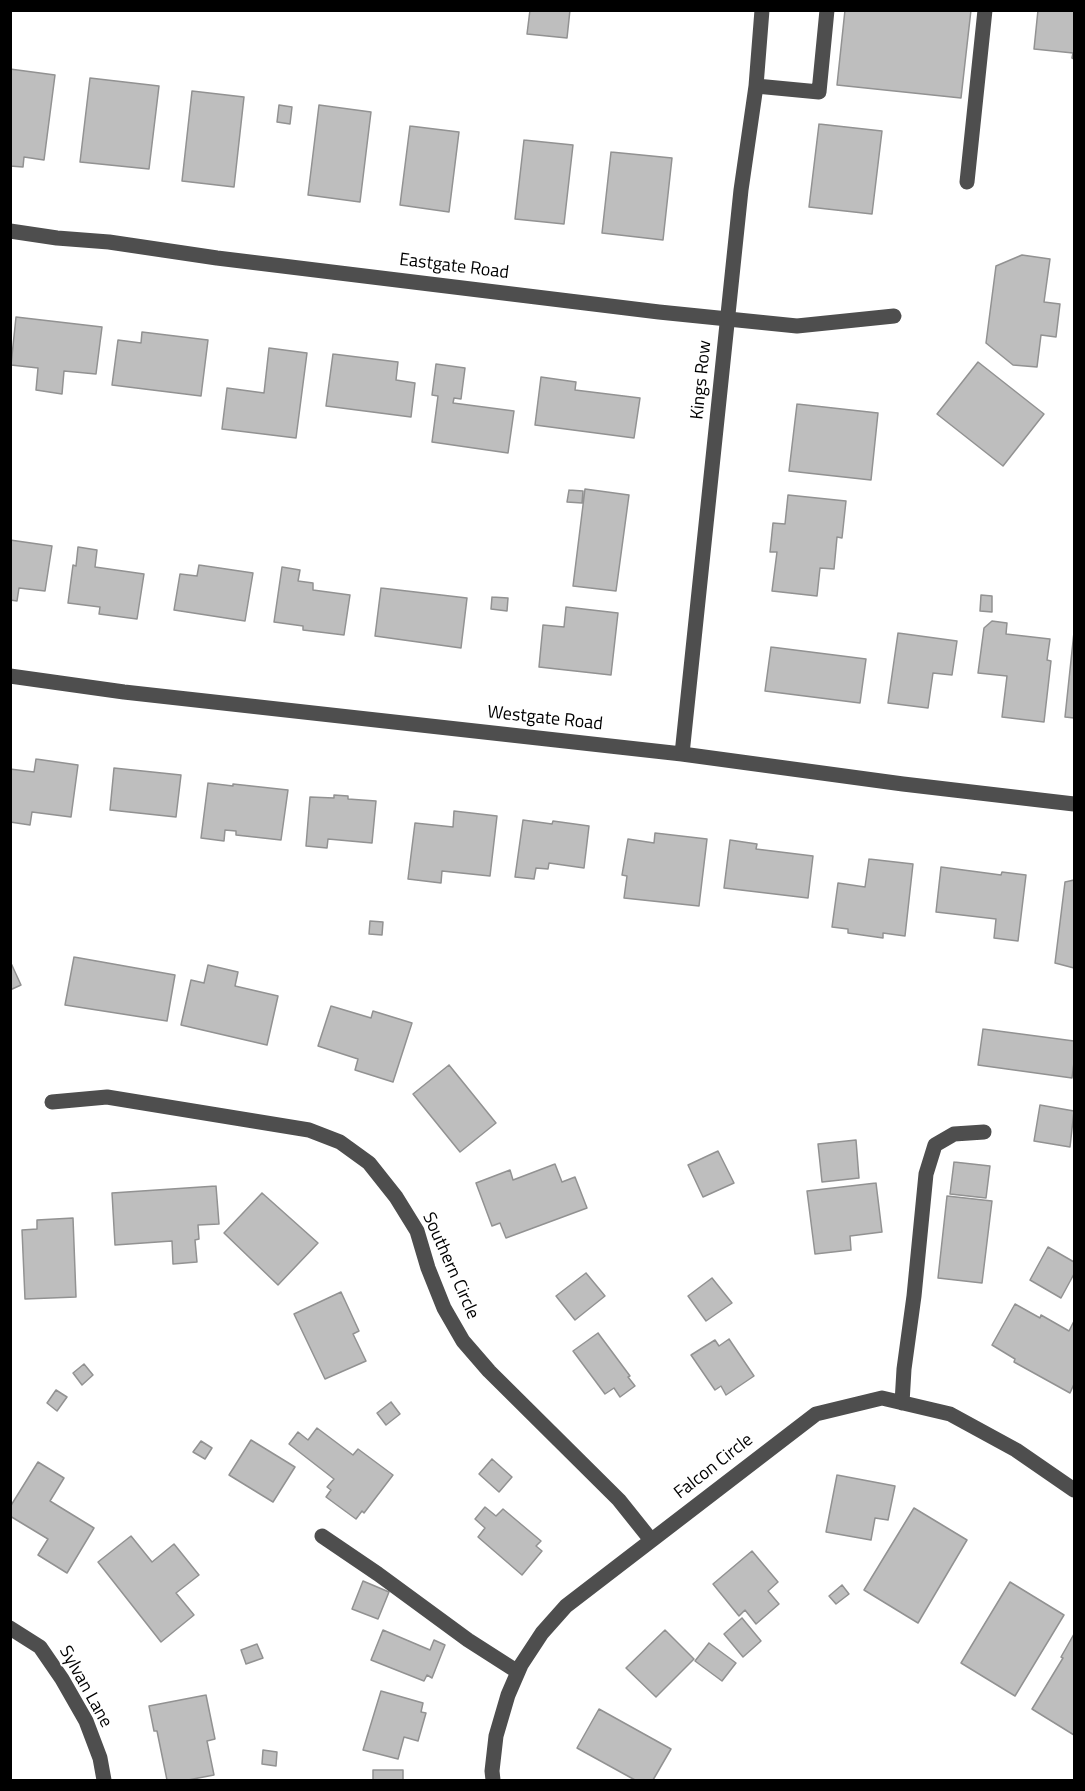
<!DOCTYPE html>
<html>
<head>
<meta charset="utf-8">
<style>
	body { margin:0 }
	#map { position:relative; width:1085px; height:1791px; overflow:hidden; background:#fff; font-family:"Titillium Web",sans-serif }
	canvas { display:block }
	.frame { position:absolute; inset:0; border:12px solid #000; pointer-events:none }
</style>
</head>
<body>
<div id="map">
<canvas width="1085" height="1791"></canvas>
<div class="frame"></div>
</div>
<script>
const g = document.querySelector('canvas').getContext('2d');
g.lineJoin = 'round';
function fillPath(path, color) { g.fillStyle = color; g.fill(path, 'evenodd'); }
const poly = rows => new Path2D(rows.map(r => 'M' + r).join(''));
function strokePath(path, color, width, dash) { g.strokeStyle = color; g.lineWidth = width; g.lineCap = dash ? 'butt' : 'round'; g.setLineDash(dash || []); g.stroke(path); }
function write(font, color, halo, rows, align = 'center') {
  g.font = font + ' "Titillium Web",sans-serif'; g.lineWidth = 4.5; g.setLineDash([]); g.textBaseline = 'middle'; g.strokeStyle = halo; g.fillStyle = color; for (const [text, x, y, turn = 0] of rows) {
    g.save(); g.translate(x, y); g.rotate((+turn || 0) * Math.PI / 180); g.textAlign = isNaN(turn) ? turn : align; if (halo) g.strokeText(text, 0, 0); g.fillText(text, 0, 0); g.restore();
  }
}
const building = poly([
	[530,10,570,10,567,38,527,34,530,10],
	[845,10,971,10,961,98,837,85,845,10],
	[1038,10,1074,10,1074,59,1072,58,1073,53,1034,49,1038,10],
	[10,69,55,75,44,160,24,157,23,167,10,166,10,69],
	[90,78,159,86,149,169,80,162,90,78],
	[192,91,244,97,234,187,182,181,192,91],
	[279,105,292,107,290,124,277,122,279,105],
	[319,105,371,112,360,202,308,195,319,105],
	[819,124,882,131,872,214,809,207,819,124],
	[410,126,459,132,449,212,400,205,410,126],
	[524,140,573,145,564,224,515,219,524,140],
	[611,152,672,158,663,240,602,233,611,152],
	[1022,255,1050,259,1044,302,1060,304,1056,337,1041,335,1037,367,1013,365,986,343,996,266,1022,255],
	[16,317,102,327,96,374,64,371,62,394,36,390,38,368,11,365,16,317],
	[142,332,208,340,201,396,112,385,118,340,141,343,142,332],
	[269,348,307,353,296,438,222,429,227,388,264,393,269,348],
	[333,354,398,362,396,380,415,383,411,417,326,406,333,354],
	[978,362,1044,414,1003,466,937,414,978,362],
	[436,364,465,368,461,399,454,398,453,403,514,411,508,453,432,442,438,396,432,395,436,364],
	[541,377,576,382,575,390,640,398,634,438,535,425,541,377],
	[797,404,878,413,871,480,789,471,797,404],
	[585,489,629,495,616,591,573,586,585,489],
	[569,490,583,491,582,503,567,502,569,490],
	[788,495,846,501,842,538,837,537,834,569,820,568,817,596,772,591,777,552,770,552,773,523,785,524,788,495],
	[10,540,52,546,45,591,19,588,17,601,10,600,10,540],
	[78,547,97,550,95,567,144,574,137,619,99,614,100,607,68,603,73,565,76,566,78,547],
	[199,565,253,573,245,621,174,610,180,574,197,576,199,565],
	[282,567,300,570,298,581,313,583,313,590,350,595,344,635,303,630,303,626,274,622,282,567],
	[381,588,467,598,461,648,375,636,381,588],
	[981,595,992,596,992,612,980,611,981,595],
	[492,597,508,598,507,611,491,609,492,597],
	[566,607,618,613,611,675,539,667,543,625,564,627,566,607],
	[992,621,1007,623,1006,634,1050,639,1047,660,1051,661,1044,722,1002,717,1007,676,978,673,984,628,992,621],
	[1074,632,1074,718,1065,717,1074,632],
	[898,633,957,641,952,675,933,673,928,708,888,703,898,633],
	[771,647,866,659,860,703,765,691,771,647],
	[36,759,78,765,71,817,32,812,30,825,10,822,10,769,34,772,36,759],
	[114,768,181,775,176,817,110,810,114,768],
	[208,783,233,786,233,784,288,790,281,840,236,835,236,831,225,830,224,841,201,838,208,783],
	[334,795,348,796,348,799,376,801,372,843,328,839,327,848,306,846,310,797,334,798,334,795],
	[454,811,497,816,490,876,442,871,441,883,408,879,415,823,453,827,454,811],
	[523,820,552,824,553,821,589,826,584,868,549,863,548,869,536,868,534,879,515,877,523,820],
	[655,833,707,839,699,906,624,898,627,876,622,875,628,839,654,843,655,833],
	[730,840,757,844,756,849,813,856,808,898,724,888,730,840],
	[869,859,913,864,905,936,883,933,883,938,848,933,848,929,832,927,838,883,865,887,869,859],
	[941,867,1001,875,1002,872,1026,875,1018,941,994,938,996,919,936,912,941,867],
	[1074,880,1074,968,1055,963,1065,882,1074,880],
	[370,921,383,922,382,935,369,934,370,921],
	[74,957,175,975,167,1021,65,1005,74,957],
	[10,961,21,985,10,990,10,961],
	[208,965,238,972,235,986,278,996,267,1045,181,1025,191,980,204,983,208,965],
	[331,1006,371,1018,373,1011,412,1023,393,1082,355,1070,358,1059,318,1046,331,1006],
	[983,1029,1074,1041,1074,1062,1072,1078,978,1065,983,1029],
	[449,1065,496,1123,460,1152,413,1094,449,1065],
	[1040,1105,1074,1111,1070,1147,1034,1141,1040,1105],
	[856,1140,859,1178,822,1182,818,1144,856,1140],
	[718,1151,734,1183,703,1197,688,1165,718,1151],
	[954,1162,990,1166,986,1198,950,1194,954,1162],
	[555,1164,562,1182,575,1177,587,1208,506,1238,500,1223,492,1226,476,1183,510,1170,513,1180,555,1164],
	[876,1183,882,1232,850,1236,851,1250,815,1254,807,1191,876,1183],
	[216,1186,219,1224,198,1225,199,1239,195,1240,197,1262,173,1264,172,1241,115,1245,112,1193,216,1186],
	[262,1193,318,1243,278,1285,224,1233,262,1193],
	[947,1196,992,1201,982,1283,938,1278,947,1196],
	[73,1218,76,1297,25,1299,22,1230,37,1229,37,1220,73,1218],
	[1048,1247,1074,1262,1074,1274,1061,1298,1030,1280,1048,1247],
	[586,1273,605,1296,575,1320,556,1296,586,1273],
	[712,1278,732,1303,706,1321,688,1296,712,1278],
	[341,1292,359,1331,353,1334,366,1361,325,1379,294,1314,341,1292],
	[1015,1304,1040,1318,1041,1315,1069,1331,1074,1321,1074,1384,1070,1393,1014,1362,1015,1359,992,1345,1015,1304],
	[598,1333,630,1376,628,1377,635,1386,620,1397,614,1388,605,1394,573,1351,598,1333],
	[729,1339,754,1376,726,1395,721,1386,715,1390,691,1355,715,1340,719,1346,729,1339],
	[84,1364,93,1375,82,1385,73,1373,84,1364],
	[56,1390,67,1397,57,1411,47,1403,56,1390],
	[391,1402,400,1414,386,1425,377,1413,391,1402],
	[317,1428,353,1455,358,1449,393,1475,364,1513,362,1511,356,1519,326,1497,331,1490,327,1487,334,1479,289,1444,298,1432,308,1440,317,1428],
	[251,1440,295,1467,273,1502,229,1475,251,1440],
	[201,1441,212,1448,205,1459,193,1452,201,1441],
	[492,1459,512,1477,499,1492,479,1474,492,1459],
	[38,1462,64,1478,50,1501,94,1528,67,1573,38,1555,48,1539,10,1516,10,1507,38,1462],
	[837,1475,895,1486,888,1520,875,1518,871,1540,826,1532,837,1475],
	[485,1507,496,1516,503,1509,541,1541,536,1546,542,1551,522,1575,478,1537,485,1528,475,1519,485,1507],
	[914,1508,967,1540,918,1623,864,1590,914,1508],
	[131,1536,152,1562,174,1544,199,1575,176,1593,194,1615,161,1642,98,1562,131,1536],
	[752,1551,778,1582,768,1591,779,1604,756,1624,745,1610,739,1616,713,1584,752,1551],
	[363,1581,389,1592,378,1619,352,1609,363,1581],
	[1010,1582,1064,1615,1015,1696,961,1663,1010,1582],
	[842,1585,849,1594,836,1604,829,1596,842,1585],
	[742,1618,761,1641,743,1657,724,1634,742,1618],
	[383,1630,430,1650,434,1640,445,1645,432,1678,427,1675,424,1681,371,1660,383,1630],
	[665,1630,694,1659,656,1697,626,1668,665,1630],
	[1074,1634,1074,1735,1032,1709,1063,1658,1061,1657,1074,1634],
	[709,1643,736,1663,722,1681,695,1661,709,1643],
	[257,1644,263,1658,246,1664,241,1650,257,1644],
	[381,1691,423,1703,421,1712,426,1713,418,1741,404,1737,398,1759,363,1750,381,1691],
	[206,1695,215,1739,207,1741,214,1775,188,1780,167,1780,157,1731,154,1731,149,1706,206,1695],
	[599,1709,671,1749,653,1780,635,1780,577,1748,599,1709],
	[263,1750,277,1752,276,1766,262,1764,263,1750],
	[373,1770,403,1770,403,1780,373,1780,373,1770]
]);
const minor = poly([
	[756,86,819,92,827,10],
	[967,182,985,10],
	[10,231,57,238,109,242,217,258,659,312,797,326,894,316],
	[10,676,124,692,682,754,903,784,1074,804],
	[682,754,741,190,756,86,762,10],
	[52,1102,107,1097,309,1130,340,1142,369,1163,396,1197,417,1231,428,1268,444,1308,463,1341,489,1371,619,1500,651,1540],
	[902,1403,904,1369,914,1296,926,1174,935,1145,954,1134,984,1132],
	[322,1536,378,1574,468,1640,518,1672],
	[10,1628,40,1647,62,1679,86,1721,100,1758,104,1780],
	[493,1780,492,1771,496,1736,508,1695,521,1665,542,1633,566,1606,816,1414,882,1398,950,1414,1016,1450,1074,1490]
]);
const streetNames = [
	["Eastgate Road",454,267,7],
	["Kings Row",702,380,-84],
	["Westgate Road",545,719,6],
	["Southern Circle",450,1266,66],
	["Falcon Circle",714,1467,-38],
	["Sylvan Lane",85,1687,61]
];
fillPath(building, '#bebebe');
strokePath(building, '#929292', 1.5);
strokePath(minor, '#4e4e4e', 15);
write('18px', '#000', '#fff', streetNames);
</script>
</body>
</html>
